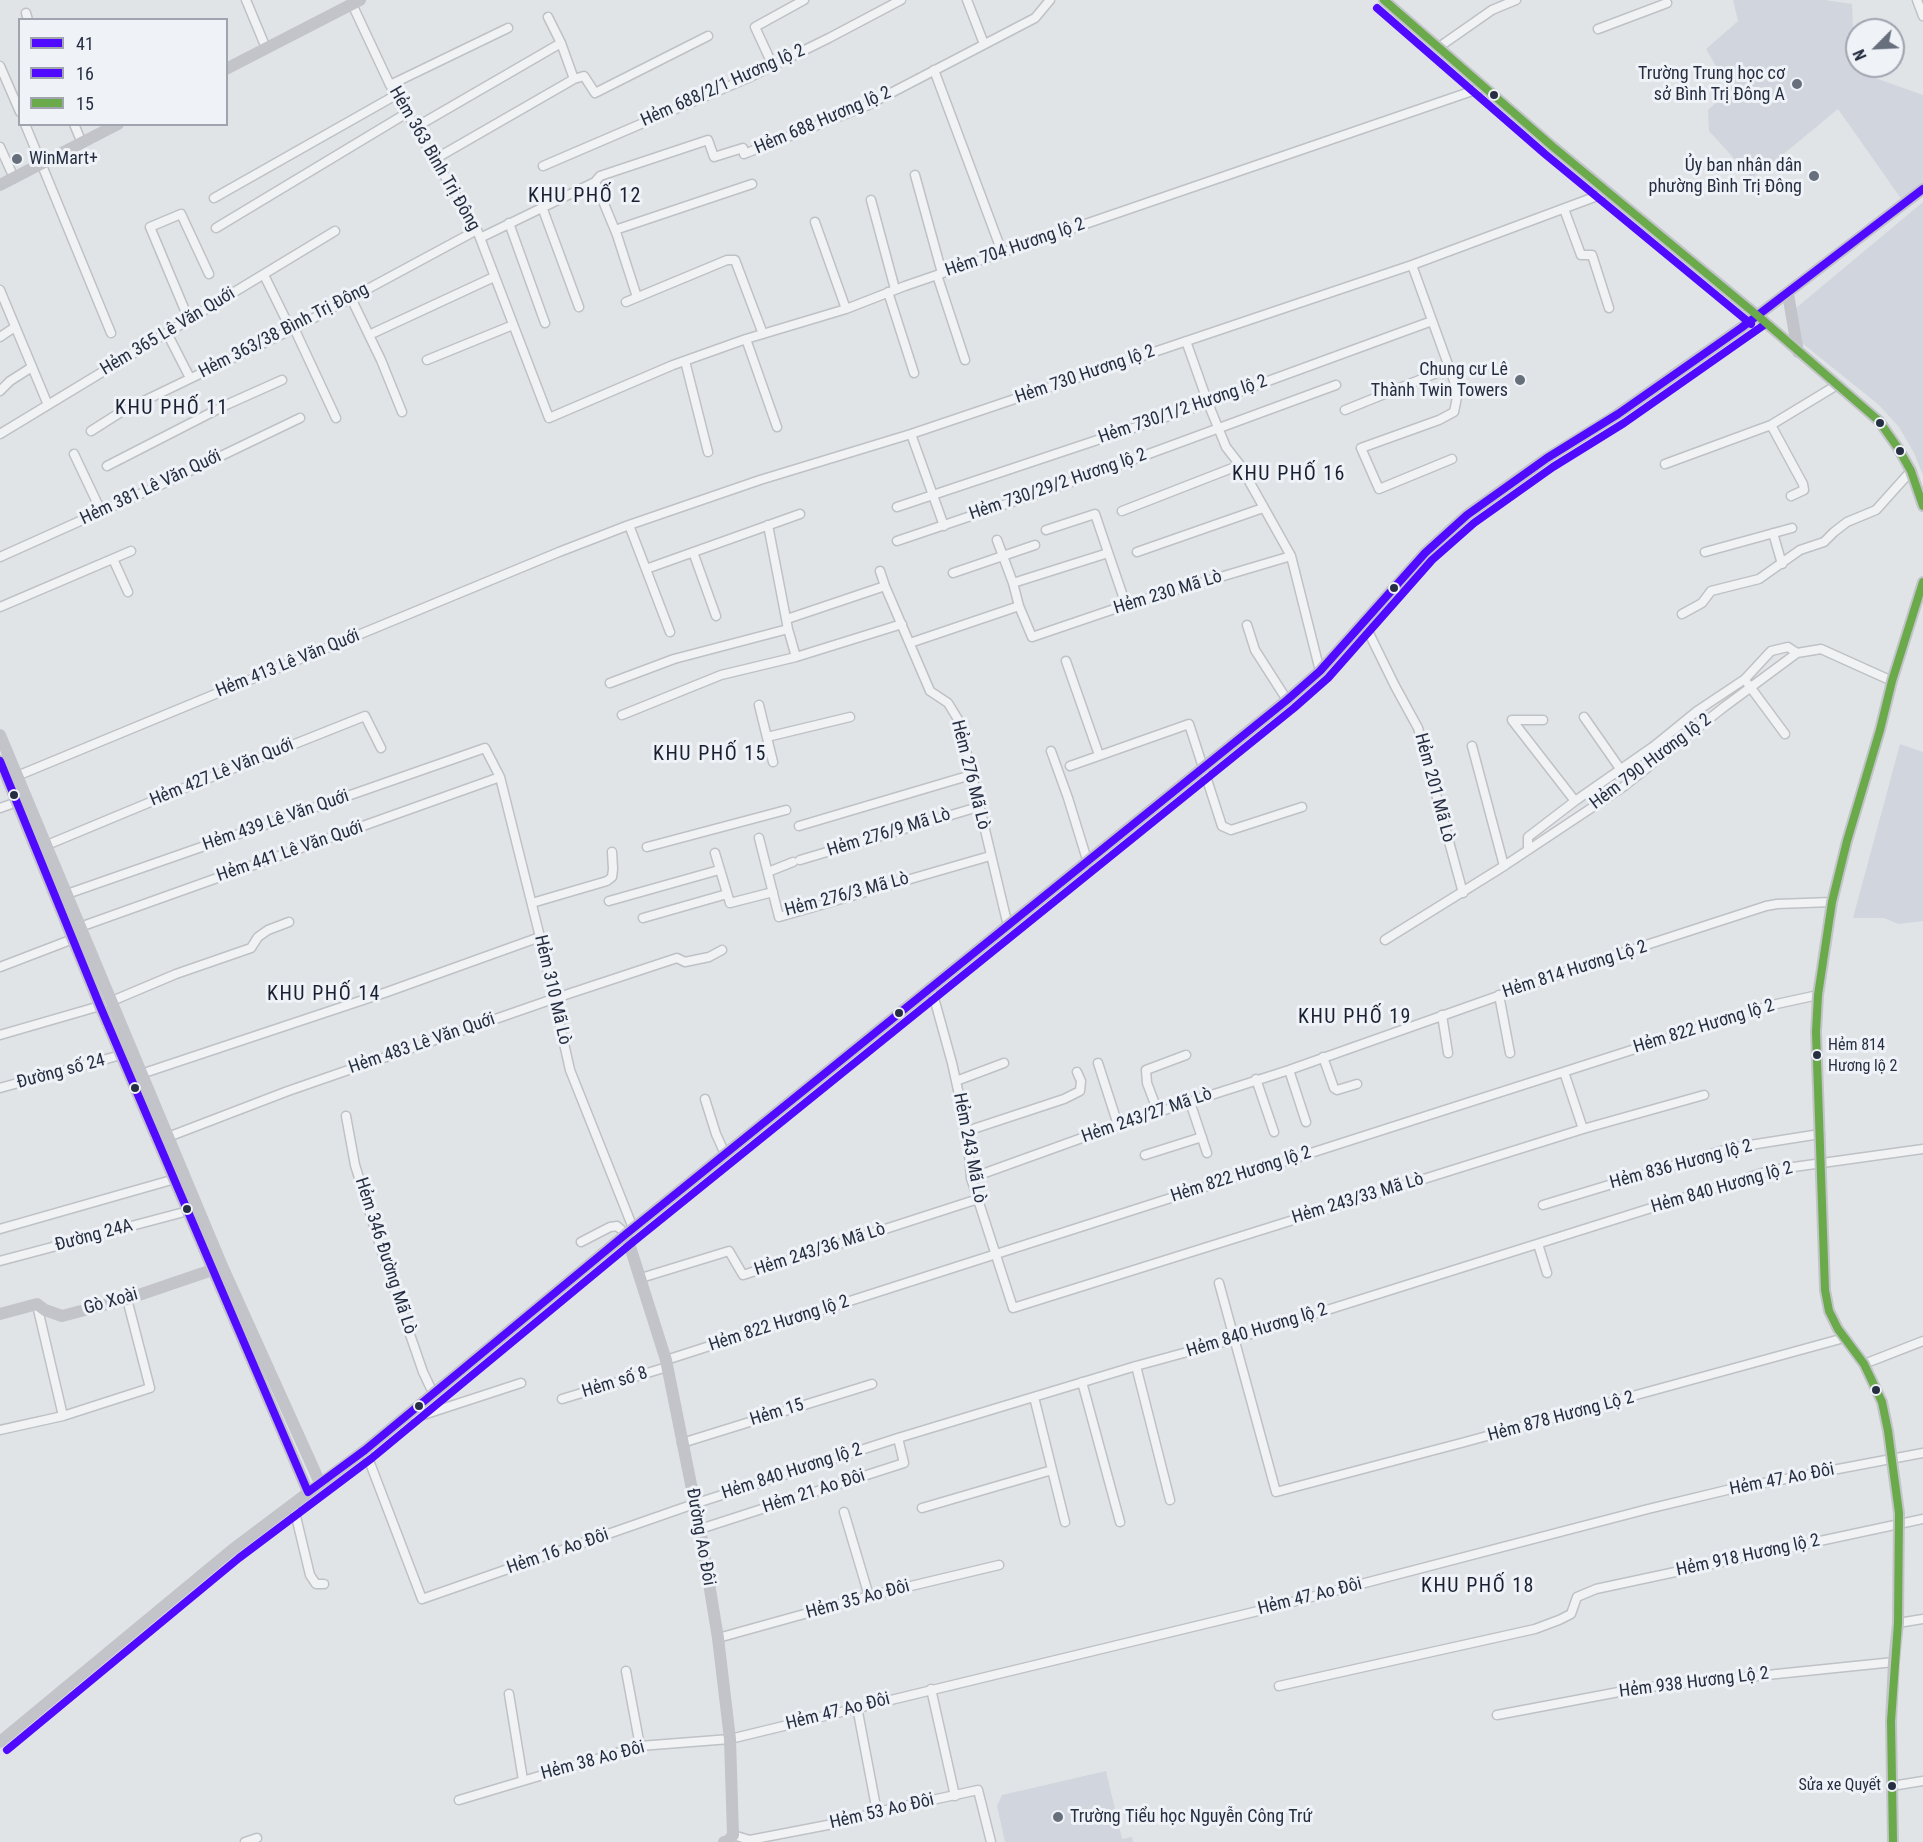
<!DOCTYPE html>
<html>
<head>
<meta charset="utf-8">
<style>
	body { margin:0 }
	#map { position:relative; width:1923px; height:1842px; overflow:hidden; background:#e1e4e7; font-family:"Roboto Condensed",sans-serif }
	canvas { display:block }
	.legend { position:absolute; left:18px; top:18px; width:210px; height:108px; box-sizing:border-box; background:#eff2f7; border:2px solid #9fa4af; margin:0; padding:8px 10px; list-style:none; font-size:18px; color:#262f42 }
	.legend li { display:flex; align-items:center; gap:12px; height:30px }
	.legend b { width:30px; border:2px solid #9fa4af }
	.north { position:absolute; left:1845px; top:18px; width:60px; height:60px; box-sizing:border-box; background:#eff2f7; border:2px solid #9fa4af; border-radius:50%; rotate:246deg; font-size:16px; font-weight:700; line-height:24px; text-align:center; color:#262f42 }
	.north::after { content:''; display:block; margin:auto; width:21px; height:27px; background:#676e7c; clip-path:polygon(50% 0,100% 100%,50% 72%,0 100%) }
</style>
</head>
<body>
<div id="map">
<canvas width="1923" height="1842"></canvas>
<ul class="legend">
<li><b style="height:8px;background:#4f0aff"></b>41</li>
<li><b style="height:8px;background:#4f0aff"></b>16</li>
<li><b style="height:8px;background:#6aaa4b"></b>15</li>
</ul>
<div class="north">N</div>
</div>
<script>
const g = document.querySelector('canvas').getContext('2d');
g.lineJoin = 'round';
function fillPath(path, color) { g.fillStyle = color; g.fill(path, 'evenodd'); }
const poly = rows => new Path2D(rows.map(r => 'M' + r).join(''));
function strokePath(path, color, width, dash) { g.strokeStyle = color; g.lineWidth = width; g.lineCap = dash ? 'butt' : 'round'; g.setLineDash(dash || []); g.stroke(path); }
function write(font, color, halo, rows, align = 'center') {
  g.font = font + ' "Roboto Condensed",sans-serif'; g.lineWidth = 6; g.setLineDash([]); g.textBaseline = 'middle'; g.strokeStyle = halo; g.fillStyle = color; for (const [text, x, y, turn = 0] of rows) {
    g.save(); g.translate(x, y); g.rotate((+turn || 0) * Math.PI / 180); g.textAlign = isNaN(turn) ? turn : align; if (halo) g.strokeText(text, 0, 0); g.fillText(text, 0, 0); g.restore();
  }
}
const built = poly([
	[1733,0,1825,0,1852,4,1854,60,1857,62,1857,66,1861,66,1875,78,1923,95,1923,183,1902,200,1838,109,1763,171,1752,178,1709,131,1708,110,1730,90,1706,49,1738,21],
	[1923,202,1923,475,1914,453,1899,427,1879,405,1802,343,1796,308],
	[1900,744,1923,752,1923,921,1898,924,1884,918,1853,918],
	[1106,1771,1122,1839,1132,1837,1133,1842,1005,1842,997,1806,1002,1795]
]);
const street = poly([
	[246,0,266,48],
	[967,0,984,44],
	[1917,0,1923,16],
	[352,4,390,85,477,230,549,418,673,365,746,339,846,309,905,286,1484,87],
	[26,13,28,20],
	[548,17,561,43,574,79],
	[1598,29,1667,3],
	[1439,47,1492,10,1516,0],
	[0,66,20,112],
	[773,66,755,27,804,0],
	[934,70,1002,252],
	[390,85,508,28],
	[25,124,111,333],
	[74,124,82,143],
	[416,127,561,43],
	[0,147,14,178],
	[435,159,574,79,584,76,595,93,708,36],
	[543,166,748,78,829,38,901,0],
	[915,175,942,273],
	[595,182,617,235,637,297],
	[214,198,396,95],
	[871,200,895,289],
	[542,207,579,307],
	[1564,209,1581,255,1592,255,1609,308],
	[815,222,846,309],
	[509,223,545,323],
	[216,228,407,113],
	[615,230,752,184],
	[480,238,595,182,600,176,708,140,714,157,743,148,744,154,866,106,1035,18,1050,0],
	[1412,265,1458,392,1454,412,1439,420,1361,448,1379,489,1452,459],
	[264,275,291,330],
	[937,275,965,360],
	[0,290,48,405],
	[888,292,914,373],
	[351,298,381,360,402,412],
	[626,302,727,260,735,260,763,334],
	[189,320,150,227,181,214,209,274],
	[294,328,336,418],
	[167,333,190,378],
	[369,335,494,277],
	[0,337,15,327],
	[746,339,777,427],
	[1186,341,1208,403,1226,447,1240,465,1291,556],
	[427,360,513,325],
	[685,361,708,452],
	[0,391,10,381,32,367],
	[1345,410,1449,368],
	[1771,425,1803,484,1804,490,1791,496],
	[91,431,121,412,299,326,477,230],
	[0,434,335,231],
	[911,434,944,526],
	[74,454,101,511],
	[1665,464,1771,425,1837,385],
	[107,466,226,405,282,380],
	[897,507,1208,403,1432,321],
	[1122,511,1240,465],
	[629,525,670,632],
	[768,525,788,629,796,657],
	[1046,530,1095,514,1126,605],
	[1773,533,1782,564],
	[997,540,1013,583,1019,606,1032,637,1126,605,1291,556,1320,671],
	[897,541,1086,477,1336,385],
	[693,552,716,616],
	[1137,552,1263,508],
	[1705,552,1792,528],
	[0,557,169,481,300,418],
	[113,559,128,592],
	[646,569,800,514],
	[880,571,885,586,930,691,948,703,959,721,1008,926],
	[953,573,1035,545],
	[1013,583,1108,553],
	[0,607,131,551],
	[1682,614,1702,603,1711,591,1759,579,1800,550,1824,542,1834,532,1847,522,1876,510,1911,471],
	[787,619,885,586],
	[1364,623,1395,686,1418,728,1463,893],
	[1247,625,1255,650,1287,700],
	[910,643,1019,606],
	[1066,661,1099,755],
	[610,683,674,659,788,629],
	[1748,684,1785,734],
	[759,705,773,762],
	[622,715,721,675,796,657,902,624],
	[1584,717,1621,770],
	[1543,720,1512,720,1575,801],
	[767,737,850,717],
	[1472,746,1504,866],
	[1051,751,1068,798,1088,863],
	[1070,766,1189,724,1222,826,1231,830,1302,807],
	[17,776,559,552,629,525,760,480,911,434,1412,265,1608,192],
	[0,808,17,802],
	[799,826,971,775],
	[759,838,779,917,990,856],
	[47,845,189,786,365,716,381,748],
	[647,847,786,810],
	[1528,850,1528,837,1575,801,1654,746,1697,711,1745,679,1771,651,1788,647,1797,653],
	[715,853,730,903,773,892],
	[800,860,978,807],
	[768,872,793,862],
	[67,894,485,748,500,777,540,937,570,1070,633,1228],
	[609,901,719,870],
	[532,903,607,881,612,877,613,869,612,852],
	[643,918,727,894],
	[80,927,500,777],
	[1385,940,1504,866,1623,787,1724,707,1797,653,1821,649,1892,681],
	[0,967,73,939],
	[931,987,952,1063,967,1131,971,1178,1013,1308,1583,1129,1704,1095],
	[1499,995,1510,1053],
	[1442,1015,1448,1053],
	[0,1035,100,1006,176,974,251,948,258,937,268,930,289,922],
	[1323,1057,1334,1088,1337,1090,1357,1084],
	[1098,1063,1118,1125],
	[1289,1070,1306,1122],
	[1564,1072,1583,1129],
	[141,1074,387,992,540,937],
	[1256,1079,1274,1132],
	[956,1081,1004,1063],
	[0,1088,121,1055],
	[705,1099,716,1134,725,1154],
	[1190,1102,1207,1153],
	[1158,1112,1147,1083,1146,1070,1186,1055],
	[346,1116,355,1165,388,1271,423,1372,433,1393],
	[967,1131,1064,1099,1080,1091,1081,1081,1077,1072],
	[168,1137,288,1091,553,999,677,958,685,962,709,957,722,950],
	[1145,1155,1202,1137],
	[971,1178,1118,1125,1289,1070,1597,961,1766,906,1777,904,1832,902],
	[1543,1205,1731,1148,1820,1134],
	[0,1229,175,1179],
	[581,1242,610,1227,617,1226,626,1234],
	[1538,1244,1547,1273],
	[0,1261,188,1211],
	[641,1278,729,1251,743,1275,978,1199],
	[1219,1283,1276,1492,1465,1442,1844,1338],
	[37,1305,63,1416],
	[666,1360,1772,1005,1818,995],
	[1864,1364,1923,1341],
	[1136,1366,1170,1500],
	[1082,1382,1120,1522],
	[1034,1397,1065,1522],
	[562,1399,667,1367],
	[409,1414,417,1417,521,1383],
	[0,1430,63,1416,150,1388,127,1299],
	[682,1443,872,1384],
	[365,1450,422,1599,694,1504,898,1438,1136,1366,1235,1339,1772,1170,1923,1149],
	[293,1504,310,1575,316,1584,324,1584],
	[922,1508,1052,1470],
	[844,1512,869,1596],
	[700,1529,904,1463,898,1438],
	[1898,1623,1923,1619],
	[718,1638,869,1596,999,1565],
	[626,1671,640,1746],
	[1279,1686,1535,1629,1559,1620,1571,1614,1577,1597,1596,1589,1923,1519],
	[931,1689,955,1796],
	[509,1694,523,1780],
	[857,1707,877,1812],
	[1497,1715,1640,1688,1894,1662],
	[1892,1786,1923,1781],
	[459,1800,640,1746,730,1739,1254,1612,1648,1509,1727,1490,1923,1453],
	[733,1835,750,1840,838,1823,877,1812,978,1790,991,1842],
	[245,1842,257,1838]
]);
const secondary = poly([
	[1384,0,1552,146,1758,316,1879,421,1898,448,1911,471,1923,506],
	[226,69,360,0],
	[0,185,118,124],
	[1788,294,1798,352],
	[0,735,222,1266,320,1483],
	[0,761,100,1006,308,1492],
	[626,1234,666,1360,700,1529,718,1638,730,1739,733,1835,728,1841,724,1842],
	[0,1314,37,1304,45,1310,62,1316,127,1299,218,1268],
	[0,1742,232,1550,365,1450,626,1234,1287,700,1320,671,1425,553,1467,515,1547,458,1618,414,1741,328,1923,189],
	[1893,1842,1891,1721,1894,1662,1898,1623,1899,1513,1888,1431,1882,1402,1864,1364,1838,1329,1829,1311,1825,1290,1816,1032,1818,995,1832,902,1847,841,1880,730,1892,681,1923,582]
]);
const bus1 = poly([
	[0,761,100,1006,308,1492,365,1450,626,1234,1287,700,1320,671,1425,553,1467,515,1547,458,1618,414,1741,328,1923,189]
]);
const bus2 = poly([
	[1377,8,1545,154,1751,324],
	[7,1750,239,1558,372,1458,633,1242,1294,708,1328,678,1432,560,1474,523,1553,467,1624,423,1764,325]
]);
const bus3 = poly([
	[1384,0,1552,146,1758,316,1879,421,1898,448,1911,471,1923,506],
	[1893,1842,1891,1721,1898,1623,1899,1513,1888,1431,1882,1402,1864,1364,1838,1329,1829,1311,1825,1290,1816,1032,1818,995,1832,902,1847,841,1880,730,1892,681,1923,582]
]);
const markers = [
	[1797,84,6,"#676e7c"],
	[1494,95,5,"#262f42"],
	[17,159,6,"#676e7c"],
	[1814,176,6,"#676e7c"],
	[1520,380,6,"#676e7c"],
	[1880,423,5,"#262f42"],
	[1900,451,5,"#262f42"],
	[1394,588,5,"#262f42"],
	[14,795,5,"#262f42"],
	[899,1013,5,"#262f42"],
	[1817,1055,5,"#262f42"],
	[135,1088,5,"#262f42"],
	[187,1209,5,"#262f42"],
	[1876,1390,5,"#262f42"],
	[419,1406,5,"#262f42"],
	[1892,1786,5,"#262f42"],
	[1058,1817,6,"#676e7c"]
];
const busNames = [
	["Hẻm 814",1828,1046],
	["Hương lộ 2",1828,1067],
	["Sửa xe Quyết",1881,1786,"right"]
];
const poiNames = [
	["Trường Trung học cơ",1785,74],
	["sở Bình Trị Đông A",1785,95],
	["WinMart+",29,159,"left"],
	["Ủy ban nhân dân",1802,166],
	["phường Bình Trị Đông",1802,187],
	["Chung cư Lê",1508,370],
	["Thành Twin Towers",1508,391],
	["Trường Tiểu học Nguyễn Công Trứ",1070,1817,"left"]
];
const streetNames = [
	["Hẻm 688/2/1 Hương lộ 2",723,86,-24],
	["Hẻm 688 Hương lộ 2",823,121,-23],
	["Hẻm 363 Bình Trị Đông",434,159,60],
	["Hẻm 704 Hương lộ 2",1015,248,-19],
	["Hẻm 363/38 Bình Trị Đông",284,331,-27],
	["Hẻm 365 Lê Văn Quới",168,332,-31],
	["Hẻm 730 Hương lộ 2",1085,375,-19],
	["Hẻm 730/1/2 Hương lộ 2",1183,410,-19],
	["Hẻm 730/29/2 Hương lộ 2",1058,485,-19],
	["Hẻm 381 Lê Văn Quới",151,488,-25],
	["Hẻm 230 Mã Lò",1168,593,-17],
	["Hẻm 413 Lê Văn Quới",288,664,-22],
	["Hẻm 790 Hương lộ 2",1651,762,-37],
	["Hẻm 427 Lê Văn Quới",222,773,-22],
	["Hẻm 276 Mã Lò",970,775,76],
	["Hẻm 201 Mã Lò",1434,788,75],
	["Hẻm 439 Lê Văn Quới",276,821,-19],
	["Hẻm 276/9 Mã Lò",889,833,-17],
	["Hẻm 441 Lê Văn Quới",290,852,-19],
	["Hẻm 276/3 Mã Lò",847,895,-15],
	["Hẻm 814 Hương Lộ 2",1575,970,-18],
	["Hẻm 310 Mã Lò",552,990,77],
	["Hẻm 822 Hương lộ 2",1704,1027,-17],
	["Hẻm 483 Lê Văn Quới",422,1044,-19],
	["Đường số 24",61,1072,-15],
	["Hẻm 243/27 Mã Lò",1147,1116,-19],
	["Hẻm 243 Mã Lò",969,1148,79],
	["Hẻm 836 Hương lộ 2",1681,1165,-15],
	["Hẻm 822 Hương lộ 2",1241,1175,-18],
	["Hẻm 840 Hương lộ 2",1722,1188,-16],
	["Hẻm 243/33 Mã Lò",1358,1199,-17],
	["Đường 24A",94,1236,-15],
	["Hẻm 243/36 Mã Lò",820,1250,-18],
	["Hẻm 346 Đường Mã Lò",385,1256,72],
	["Gò Xoài",111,1302,-16],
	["Hẻm 822 Hương lộ 2",779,1324,-18],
	["Hẻm 840 Hương lộ 2",1257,1331,-17],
	["Hẻm số 8",615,1383,-17],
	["Hẻm 15",777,1413,-17],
	["Hẻm 878 Hương Lộ 2",1561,1417,-15],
	["Hẻm 840 Hương lộ 2",792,1472,-18],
	["Hẻm 47 Ao Đôi",1782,1480,-11],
	["Hẻm 21 Ao Đôi",814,1492,-18],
	["Đường Ao Đôi",700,1537,80],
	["Hẻm 16 Ao Đôi",558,1552,-19],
	["Hẻm 918 Hương lộ 2",1748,1556,-12],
	["Hẻm 47 Ao Đôi",1310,1597,-14],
	["Hẻm 35 Ao Đôi",858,1600,-15],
	["Hẻm 938 Hương Lộ 2",1694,1683,-7],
	["Hẻm 47 Ao Đôi",838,1712,-14],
	["Hẻm 38 Ao Đôi",593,1761,-15],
	["Hẻm 53 Ao Đôi",882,1812,-13]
];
const neighbourhoodNames = [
	["KHU PHỐ 12",585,197],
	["KHU PHỐ 11",172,409],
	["KHU PHỐ 16",1289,475],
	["KHU PHỐ 15",710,755],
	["KHU PHỐ 14",324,995],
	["KHU PHỐ 19",1355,1018],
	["KHU PHỐ 18",1478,1587]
];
fillPath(built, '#d1d5dd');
strokePath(street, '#bec1c5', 11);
strokePath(street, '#f1f2f3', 8);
strokePath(secondary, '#c2c4c9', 12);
strokePath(bus1, '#4f0aff', 8);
strokePath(bus2, '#4f0aff', 8);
strokePath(bus3, '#6aaa4b', 8);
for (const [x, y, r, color] of markers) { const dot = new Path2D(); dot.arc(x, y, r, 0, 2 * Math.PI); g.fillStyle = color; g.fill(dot); strokePath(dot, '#eff2f7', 2); }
write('16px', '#262f42', '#eff2f7', busNames, 'left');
write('18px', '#262f42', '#eff2f7', poiNames, 'right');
write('18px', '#262f42', '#eff2f7', streetNames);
g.letterSpacing = '1.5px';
write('20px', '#192032', '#eff2f7', neighbourhoodNames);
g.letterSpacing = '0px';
</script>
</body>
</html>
